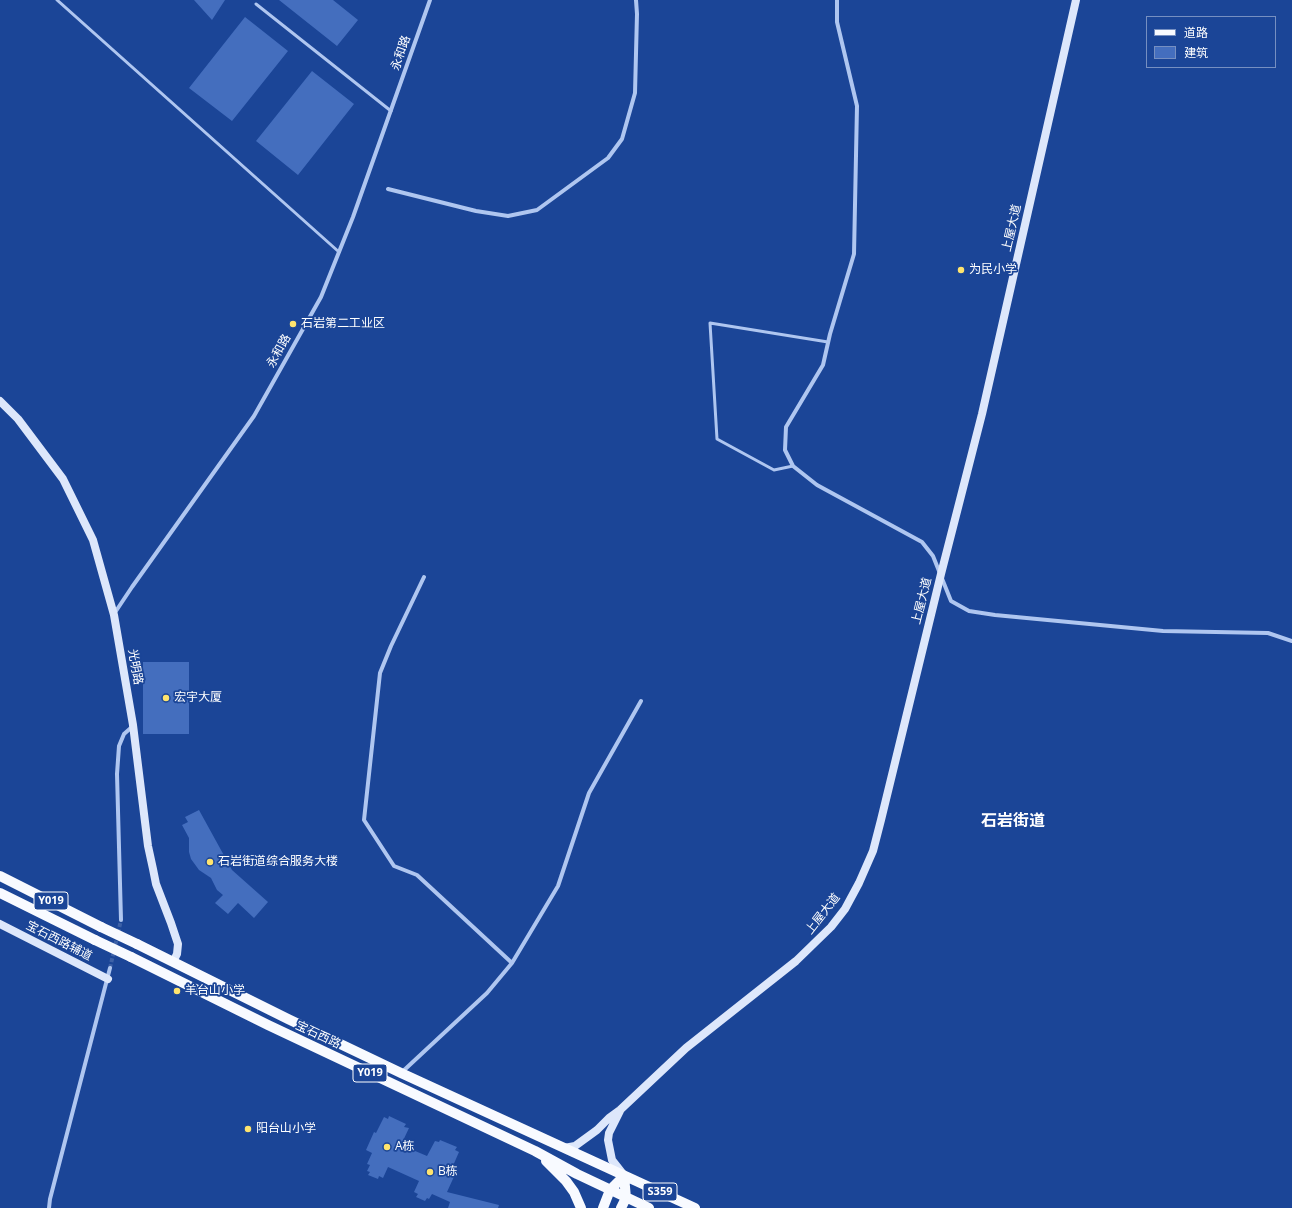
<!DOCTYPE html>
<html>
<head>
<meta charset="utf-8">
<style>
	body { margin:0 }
	#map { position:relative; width:1292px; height:1208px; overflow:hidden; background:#1b4597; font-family:"Open Sans","Noto Sans SC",sans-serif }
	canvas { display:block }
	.legend { position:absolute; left:1146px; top:16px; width:130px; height:52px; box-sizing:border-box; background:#1b4597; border:1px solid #768fc1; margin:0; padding:5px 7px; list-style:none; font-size:12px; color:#fff }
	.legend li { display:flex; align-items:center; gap:8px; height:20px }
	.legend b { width:20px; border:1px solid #768fc1 }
</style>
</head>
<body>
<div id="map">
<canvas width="1292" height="1208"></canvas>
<ul class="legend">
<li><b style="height:5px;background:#f8faff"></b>道路</li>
<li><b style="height:11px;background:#446ebe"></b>建筑</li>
</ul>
</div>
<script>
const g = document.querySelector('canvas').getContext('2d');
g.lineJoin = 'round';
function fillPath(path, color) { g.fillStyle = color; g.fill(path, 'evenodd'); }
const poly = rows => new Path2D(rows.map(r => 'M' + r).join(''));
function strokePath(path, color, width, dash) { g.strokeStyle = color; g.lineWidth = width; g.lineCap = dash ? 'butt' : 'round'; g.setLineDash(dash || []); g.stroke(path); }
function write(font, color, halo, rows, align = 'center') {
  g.font = font + ' "Open Sans","Noto Sans SC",sans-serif'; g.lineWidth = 3.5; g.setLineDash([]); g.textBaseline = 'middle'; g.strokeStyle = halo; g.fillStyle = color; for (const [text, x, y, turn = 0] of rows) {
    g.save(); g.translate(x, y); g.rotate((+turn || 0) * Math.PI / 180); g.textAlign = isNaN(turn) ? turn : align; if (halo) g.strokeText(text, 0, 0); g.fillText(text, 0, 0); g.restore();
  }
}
const building = poly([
	[194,0,225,0,212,20],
	[279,0,333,0,358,20,337,46],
	[245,17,288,51,232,121,189,88],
	[312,71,354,104,298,175,256,141],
	[143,662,189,662,189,734,143,734],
	[199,810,232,870,268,902,254,918,238,903,228,914,215,903,223,895,217,890,211,878,199,870,191,859,189,852,189,838,182,825,188,822,185,817],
	[389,1116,406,1124,404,1127,409,1128,401,1145,427,1156,435,1141,439,1142,440,1140,457,1147,455,1150,459,1152,452,1168,457,1170,447,1192,499,1205,498,1208,448,1208,450,1202,432,1194,429,1199,427,1198,425,1201,416,1197,418,1194,414,1192,419,1181,388,1167,383,1178,379,1176,378,1179,368,1175,370,1172,367,1171,370,1165,367,1164,372,1153,366,1150,374,1132,376,1133,384,1117,388,1119]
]);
const streetTunnel = poly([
	[110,968,121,920]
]);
const lane = poly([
	[57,0,339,252],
	[256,4,391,111],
	[793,466,774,470,717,439,710,323,828,342]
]);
const street = poly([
	[837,0,837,22,857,106,854,254,830,334,823,365,786,427,785,450,793,466,817,485,922,542,933,556,951,601,969,611,995,615,1163,631,1268,633,1292,641],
	[388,189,476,211,508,216,537,210,608,158,622,139,635,93,637,14,636,0],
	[424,577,391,646,380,673,364,820,394,866,417,875,512,963],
	[114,614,132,587,254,416,321,297,353,217,430,0],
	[121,920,117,774,119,746,124,734,133,726],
	[401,1073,487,993,512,963,558,886,589,793,641,701],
	[49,1208,50,1199,110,968]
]);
const secondary = poly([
	[0,401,18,419,63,479,93,540,114,615,133,725,148,846,153,869,156,884,171,923,178,944,177,954,173,962],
	[0,924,108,979],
	[620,1111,609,1133,608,1140,612,1160,623,1174],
	[564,1148,575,1146,597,1130,609,1118,620,1110,686,1048,796,961,831,927,845,909,859,883,873,851,881,820,941,574,982,414,1076,0]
]);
const primary = poly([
	[0,876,101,927],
	[0,893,95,940],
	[137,944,288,1019,401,1073,695,1208],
	[131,957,268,1025,535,1151,577,1174,649,1208],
	[546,1161,566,1181,574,1192,581,1208],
	[603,1208,610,1190,624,1176],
	[621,1208,626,1198,624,1176]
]);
const primaryBridge = poly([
	[101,927,137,944],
	[95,940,131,957]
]);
const markers = [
	[961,270,4,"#ffe46e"],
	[293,324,4,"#ffe46e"],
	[166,698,4,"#ffe46e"],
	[210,862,4,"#ffe46e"],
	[177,991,4,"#ffe46e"],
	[248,1129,4,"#ffe46e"],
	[387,1147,4,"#ffe46e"],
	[430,1172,4,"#ffe46e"]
];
const shields = [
	[51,901,34],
	[370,1073,34],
	[660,1192,34]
];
const shieldNames = [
	["Y019",51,901],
	["Y019",370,1073],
	["S359",660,1192]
];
const streetNames = [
	["永和路",401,53,-71],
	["上屋大道",1012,228,-77],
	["永和路",279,351,-61],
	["上屋大道",922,601,-76],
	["光明路",135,667,80],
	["上屋大道",823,914,-52],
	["宝石西路辅道",59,941,27],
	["宝石西路",318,1035,25]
];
const poiNames = [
	["为民小学",969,270],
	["石岩第二工业区",301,324],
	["宏宇大厦",174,698],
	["石岩街道综合服务大楼",218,862],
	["羊台山小学",185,991],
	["阳台山小学",256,1129],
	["A栋",395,1147],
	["B栋",438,1172]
];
const districtNames = [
	["石岩街道",1013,821]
];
fillPath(building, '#446ebe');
strokePath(streetTunnel, '#3d61a7', 4, [4, 2]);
strokePath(lane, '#afc6f0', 3);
strokePath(street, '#afc6f0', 4);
strokePath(secondary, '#dde7fb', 8);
strokePath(primary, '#f8faff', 10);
strokePath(primaryBridge, '#f8faff', 10);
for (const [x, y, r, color] of markers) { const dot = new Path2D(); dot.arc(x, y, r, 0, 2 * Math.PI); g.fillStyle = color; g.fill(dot); strokePath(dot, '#1b4597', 1.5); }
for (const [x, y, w] of shields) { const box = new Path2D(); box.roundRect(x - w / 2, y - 9, w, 18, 3); g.fillStyle = '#1b4597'; g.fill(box); strokePath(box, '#fff', 1); }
write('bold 11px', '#fff', null, shieldNames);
write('12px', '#fff', '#1b4597', streetNames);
write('12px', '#fff', '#1b4597', poiNames, 'left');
write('bold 16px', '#fff', '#1b4597', districtNames);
</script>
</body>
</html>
